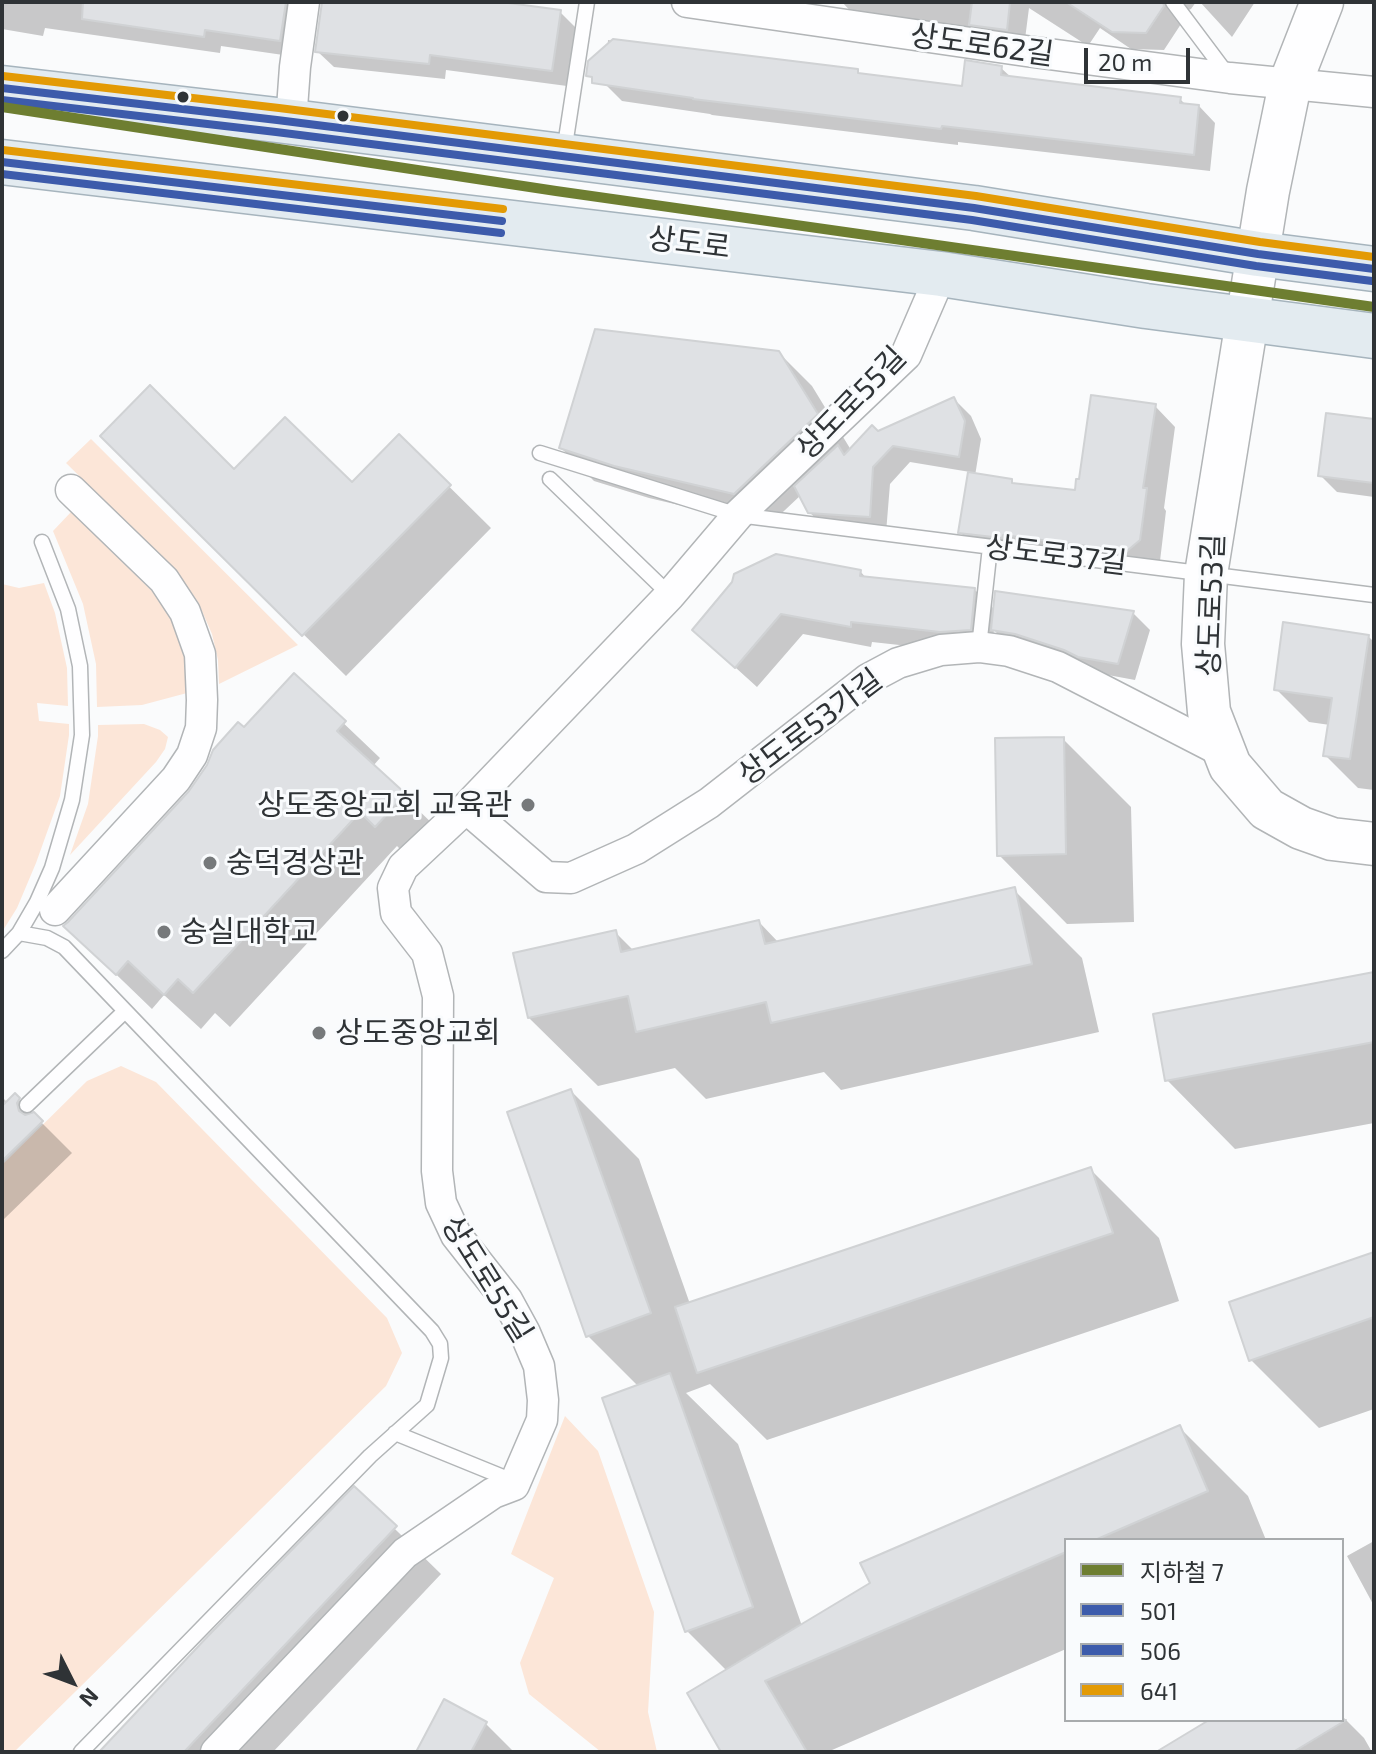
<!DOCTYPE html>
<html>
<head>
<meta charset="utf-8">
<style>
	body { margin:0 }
	#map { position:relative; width:1376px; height:1754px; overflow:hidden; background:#fafbfc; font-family:"Exo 2","Noto Sans KR",sans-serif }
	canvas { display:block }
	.frame { position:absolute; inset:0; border:4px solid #2f3336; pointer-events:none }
	.legend { position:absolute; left:1064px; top:1538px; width:280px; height:184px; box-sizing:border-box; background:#f9fbfd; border:2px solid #a8abad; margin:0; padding:10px 14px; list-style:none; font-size:24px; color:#2f3336 }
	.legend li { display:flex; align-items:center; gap:16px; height:40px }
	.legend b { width:40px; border:2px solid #a8abad }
	.north { position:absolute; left:32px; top:1642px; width:80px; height:80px; -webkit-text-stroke:6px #f9fbfd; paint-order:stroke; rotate:132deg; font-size:22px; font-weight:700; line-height:32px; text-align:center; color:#2f3336 }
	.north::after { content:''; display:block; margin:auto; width:28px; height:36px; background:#2f3336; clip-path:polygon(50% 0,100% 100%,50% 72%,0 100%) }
	.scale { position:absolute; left:1084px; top:48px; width:106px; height:36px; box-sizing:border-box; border:4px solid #2f3336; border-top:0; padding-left:10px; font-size:24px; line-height:28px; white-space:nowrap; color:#2f3336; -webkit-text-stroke:6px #f9fbfd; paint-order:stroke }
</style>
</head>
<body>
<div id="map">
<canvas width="1376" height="1754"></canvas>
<div class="frame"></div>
<ul class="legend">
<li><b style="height:10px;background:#6e7e31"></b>지하철 7</li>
<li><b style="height:10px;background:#3d5bab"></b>501</li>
<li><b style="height:10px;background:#3d5bab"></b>506</li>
<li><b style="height:10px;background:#e39a05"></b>641</li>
</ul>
<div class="north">N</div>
<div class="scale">20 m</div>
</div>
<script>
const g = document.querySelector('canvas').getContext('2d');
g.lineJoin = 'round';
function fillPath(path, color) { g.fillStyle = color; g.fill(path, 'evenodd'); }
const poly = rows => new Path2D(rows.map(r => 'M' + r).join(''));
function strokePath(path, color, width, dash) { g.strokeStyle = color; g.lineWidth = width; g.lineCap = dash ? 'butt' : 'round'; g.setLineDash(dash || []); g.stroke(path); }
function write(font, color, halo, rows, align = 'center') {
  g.font = font + ' "Exo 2","Noto Sans KR",sans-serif'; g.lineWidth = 6; g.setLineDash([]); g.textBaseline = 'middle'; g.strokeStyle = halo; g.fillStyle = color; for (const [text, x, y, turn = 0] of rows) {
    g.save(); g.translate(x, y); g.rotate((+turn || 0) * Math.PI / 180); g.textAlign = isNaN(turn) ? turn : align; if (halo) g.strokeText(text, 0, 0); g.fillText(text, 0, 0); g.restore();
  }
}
const green = poly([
	[91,439,298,645,219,684,218,660,212,634,198,602,175,570,66,463],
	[71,512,152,591,171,619,184,657,187,693,142,705,97,707,96,664,83,604,53,531],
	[44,583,55,613,67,668,68,706,37,703,39,721,69,724,69,735,60,796,36,863,17,908,2,932,2,584,19,588],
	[144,724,160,730,168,737,165,749,156,762,70,855,88,804,98,736,98,725],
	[121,1066,156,1082,387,1318,402,1353,386,1386,14,1752,2,1752,2,1165,87,1081],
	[565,1416,598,1451,654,1612,648,1712,657,1752,601,1752,529,1694,520,1663,554,1578,511,1554]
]);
const shadow = poly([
	[2,2,294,2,297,57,221,46,220,53,45,28,43,36,2,29],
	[323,2,487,2,560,12,576,28,567,86,446,70,445,79,334,67,317,51],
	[842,2,1196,2,1191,9,1186,11,1181,24,1164,50,1131,49,1100,28,1088,46,1029,8,1024,47,856,17],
	[1200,2,1255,2,1232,37],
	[608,40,857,71,862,76,964,89,1001,68,1013,79,1180,99,1186,105,1199,106,1215,123,1210,171,958,142,958,145,712,115,710,114,622,101,605,84],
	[779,353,812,386,851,450,878,433,954,399,971,416,981,439,975,476,1011,481,1015,485,1077,492,1155,406,1175,427,1164,508,1166,511,1160,561,1148,571,1023,555,1023,558,981,553,960,532,970,472,910,462,890,484,886,533,827,529,809,512,801,495,768,526,649,498,594,481,561,448],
	[1374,420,1374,497,1337,492,1320,475],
	[399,437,491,528,346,676,144,478,234,472,352,485],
	[860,571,867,579,975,590,995,610,997,593,1133,613,1150,630,1135,680,1097,673,1010,647,994,630,991,650,963,652,872,642,871,647,803,634,757,687,694,630],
	[1368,636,1374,642,1374,790,1358,788,1325,755,1330,725,1309,722,1276,689],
	[294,676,380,758,373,766,440,831,412,861,397,846,230,1027,215,1013,201,1029,164,995,152,1009,66,926],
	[1063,739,1131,807,1134,922,1067,924,999,855],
	[1014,890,1082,958,1099,1032,841,1090,824,1072,706,1099,675,1068,598,1086,529,1018,615,932,634,951,759,922,779,943],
	[1374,974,1374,1123,1235,1149,1167,1080],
	[571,1091,639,1159,690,1304,1090,1169,1159,1238,1179,1301,767,1440,710,1384,686,1393,738,1444,802,1626,1180,1428,1248,1496,1266,1540,1066,1540,1066,1649,832,1750,833,1752,724,1752,727,1671,687,1631,639,1387,588,1336],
	[15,1096,72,1153,2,1221,2,1097,8,1103],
	[1374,1254,1374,1409,1319,1428,1251,1360],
	[354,1489,441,1574,273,1752,121,1752],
	[1374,1541,1374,1606,1347,1556],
	[1342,1716,1364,1738,1372,1752,1159,1752,1212,1720,1342,1720],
	[486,1724,514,1752,418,1752]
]);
const building = poly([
	[83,2,286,2,280,41,205,30,204,37,82,19,83,2],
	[322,2,501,2,561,10,552,71,430,55,429,64,315,52,322,2],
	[972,2,1010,2,1007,30,969,25,972,2],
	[1066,2,1163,2,1164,6,1146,33,1112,32,1066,2],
	[613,39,858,69,858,73,962,86,965,60,1002,66,1001,75,1181,97,1180,103,1199,105,1194,155,942,126,941,129,693,99,693,98,592,83,592,77,586,76,588,61,613,39],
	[595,329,779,351,818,414,734,494,614,466,559,448,595,329],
	[150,385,234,469,285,417,352,482,399,434,451,485,302,636,100,436,150,385],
	[1091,395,1156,404,1143,488,1147,488,1140,540,1127,551,1003,535,1002,538,958,533,968,472,1012,479,1012,483,1075,490,1076,479,1079,479,1091,395],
	[954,397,965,421,959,457,893,446,873,467,870,517,808,513,794,486,838,445,844,455,872,425,878,431,954,397],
	[1326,413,1374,419,1374,483,1318,476,1326,413],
	[776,554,861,570,860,576,975,588,971,630,940,632,851,622,851,627,781,614,735,668,692,630,732,582,734,574,776,554],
	[995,591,1134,611,1118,664,1078,657,1064,650,1015,634,991,630,995,591],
	[1283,622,1369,635,1350,759,1323,756,1332,698,1274,690,1283,622],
	[294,673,346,721,337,731,406,794,375,827,360,812,193,993,178,979,164,995,128,961,116,975,63,926,68,922,189,791,207,765,213,750,238,722,244,727,294,673],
	[1064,737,1066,854,997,856,995,738,1064,737],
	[1015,887,1032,964,771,1023,766,1002,636,1032,628,996,528,1018,513,953,616,930,621,952,759,920,765,944,1015,887],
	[1374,972,1374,1042,1165,1081,1153,1014,1374,972],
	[571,1089,651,1313,586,1337,507,1112,571,1089],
	[15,1093,20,1098,17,1103,19,1111,25,1115,34,1112,43,1121,2,1161,2,1106,15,1093],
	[1091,1167,1113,1233,697,1373,675,1307,1091,1167],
	[1374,1252,1374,1317,1249,1361,1229,1302,1374,1252],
	[670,1373,753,1607,685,1632,602,1398,670,1373],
	[1180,1425,1208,1491,1095,1540,1066,1540,1066,1552,765,1681,807,1752,721,1752,687,1693,870,1583,860,1563,1180,1425],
	[354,1486,397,1526,184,1752,99,1752,208,1636,354,1486],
	[444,1699,487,1722,471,1752,416,1752,444,1699],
	[1209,1720,1346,1720,1293,1752,1156,1752,1209,1720]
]);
const lane = poly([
	[1173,2,1227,74],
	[564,152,587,2],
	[540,453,738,515,1374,595],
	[550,479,670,595],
	[979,647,990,547],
	[19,933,47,938,64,947,432,1331,440,1344,441,1358,427,1405,370,1456,81,1752],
	[2,951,19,933,37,902,52,868,72,800,82,735,80,666,68,609,42,542],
	[27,1105,125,1011],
	[395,1433,513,1481]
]);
const street = poly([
	[687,2,1026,51,1230,78,1374,92],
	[291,122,295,67,304,2],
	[466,808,546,877,571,878,636,849,709,803,868,679,898,663,941,650,979,647,1009,651,1058,667,1225,753],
	[55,910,176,779,192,755,201,728,202,700,200,654,185,612,164,580,71,490],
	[216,1752,405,1553,493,1493,514,1485,542,1420,543,1400,539,1366,525,1333,507,1300,456,1235,441,1203,437,1171,438,996,427,953,396,913,393,888,403,867,466,808,670,595,738,515,906,355,941,274]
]);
const secondary = poly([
	[1322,2,1290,84,1268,191,1206,574,1203,644,1209,712,1230,766,1267,809,1301,828,1332,839,1374,844]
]);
const primary = poly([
	[2,88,277,120,974,208,1258,254,1374,269],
	[2,162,941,274,1146,306,1374,336]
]);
const bus1 = poly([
	[2,88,277,120,974,208,1258,254,1374,269],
	[2,162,502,221]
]);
const bus2 = poly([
	[2,100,276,132,972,220,1256,266,1372,281],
	[2,174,501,233]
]);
const bus3 = poly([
	[3,76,279,108,976,196,1260,242,1374,257],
	[3,150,503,209]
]);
const metro1 = poly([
	[2,107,556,191,1374,307]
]);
const markers = [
	[183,97,7,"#2f3336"],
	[343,116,7,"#2f3336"],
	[528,805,8,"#76797b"],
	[210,863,8,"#76797b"],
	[164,932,8,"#76797b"],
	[319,1033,8,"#76797b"]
];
const streetNames = [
	["상도로62길",982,45,8],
	["상도로",689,243,7],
	["상도로55길",851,403,-46],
	["상도로37길",1056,555,7],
	["상도로53길",1211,605,-88],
	["상도로53가길",810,727,-37],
	["상도로55길",487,1279,58]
];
const poiNames = [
	["상도중앙교회 교육관",512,805,"right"],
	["숭덕경상관",226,863],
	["숭실대학교",180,932],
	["상도중앙교회",335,1033]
];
fillPath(green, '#fce6d8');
fillPath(shadow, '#0003');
fillPath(building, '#dfe1e4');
strokePath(building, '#d0d2d4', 2);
strokePath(lane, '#b2b5b7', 17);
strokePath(street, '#b2b5b7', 33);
strokePath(secondary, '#b2b5b7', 45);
strokePath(primary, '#a6b4bd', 47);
strokePath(lane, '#fefeff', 14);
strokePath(street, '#fefeff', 30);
strokePath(secondary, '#fefeff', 42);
strokePath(primary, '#e3ebf0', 44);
strokePath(bus1, '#3d5bab', 8);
strokePath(bus2, '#3d5bab', 8);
strokePath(bus3, '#e39a05', 8);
strokePath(metro1, '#6e7e31', 10);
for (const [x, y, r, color] of markers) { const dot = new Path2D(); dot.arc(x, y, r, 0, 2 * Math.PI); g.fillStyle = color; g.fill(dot); strokePath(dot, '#f9fbfd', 3); }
write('30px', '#2f3336', '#f9fbfd', streetNames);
write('30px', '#2f3336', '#f9fbfd', poiNames, 'left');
</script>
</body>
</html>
